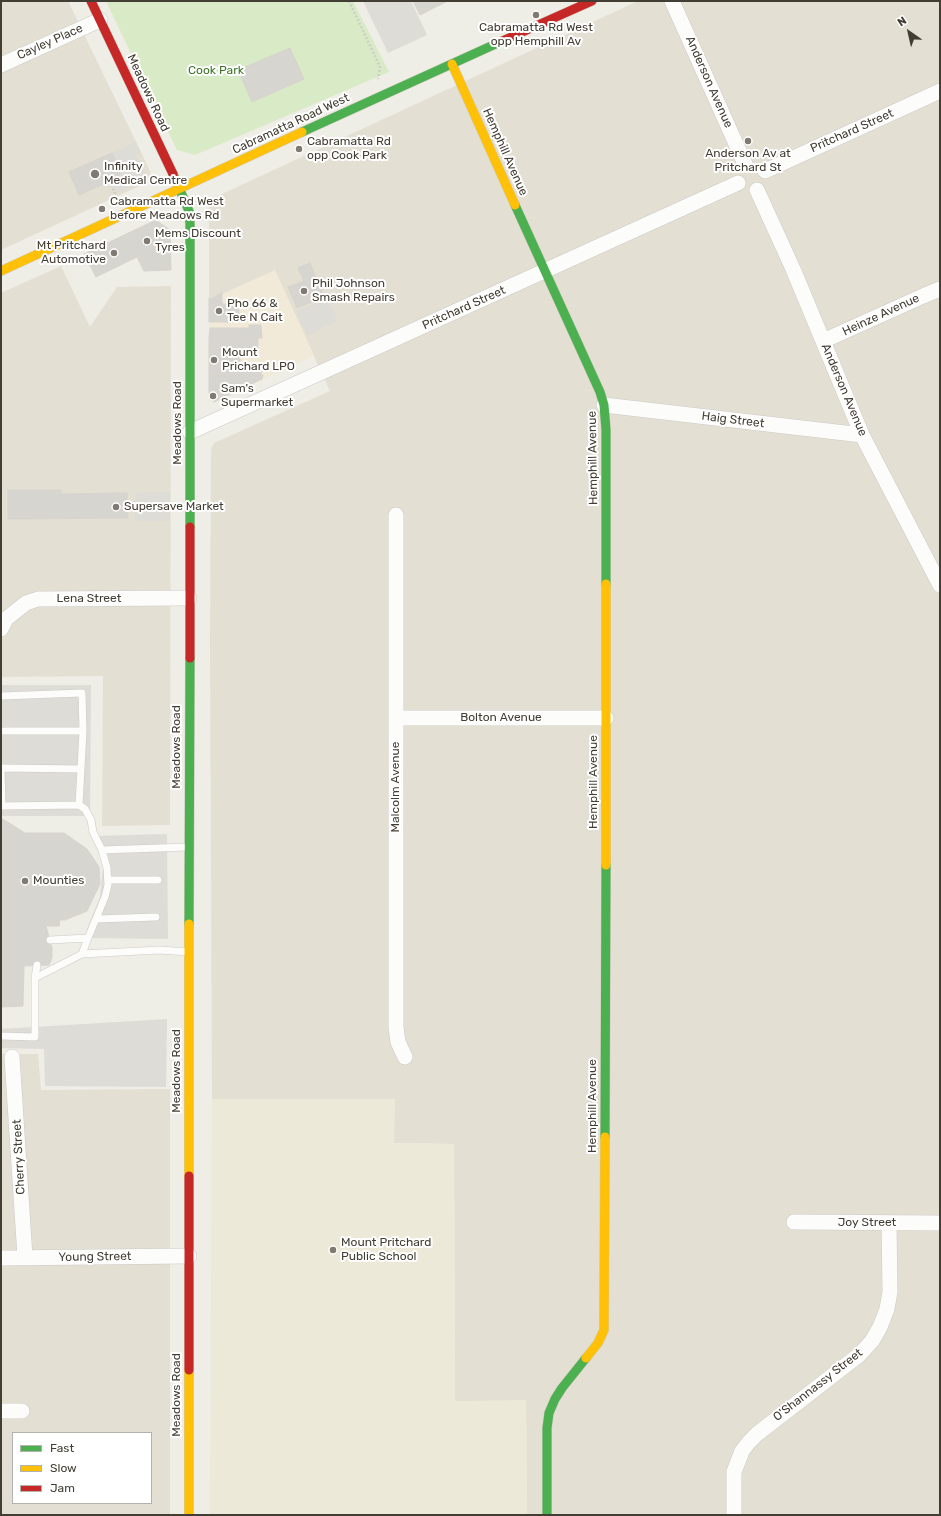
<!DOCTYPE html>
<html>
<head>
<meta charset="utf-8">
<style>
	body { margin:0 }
	#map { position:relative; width:941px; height:1516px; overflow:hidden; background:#eeede6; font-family:Rubik,sans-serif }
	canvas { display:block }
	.frame { position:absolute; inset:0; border:2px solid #433e33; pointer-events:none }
	.legend { position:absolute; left:12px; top:1432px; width:140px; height:72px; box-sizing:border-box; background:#fff; border:1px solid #b4b2ad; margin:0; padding:5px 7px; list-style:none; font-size:12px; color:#433e33 }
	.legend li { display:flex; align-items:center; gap:8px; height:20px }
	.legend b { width:20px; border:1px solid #b4b2ad }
	.north { position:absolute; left:889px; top:12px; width:40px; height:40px; -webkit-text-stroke:3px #fff; paint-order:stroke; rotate:326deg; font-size:11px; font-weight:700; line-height:16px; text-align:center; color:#433e33 }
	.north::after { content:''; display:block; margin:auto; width:14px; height:18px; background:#433e33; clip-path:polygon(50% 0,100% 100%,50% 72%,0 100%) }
</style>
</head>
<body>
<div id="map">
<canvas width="941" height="1516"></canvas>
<div class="frame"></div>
<ul class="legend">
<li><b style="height:5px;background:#4caf50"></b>Fast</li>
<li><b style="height:5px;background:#ffc107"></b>Slow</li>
<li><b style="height:5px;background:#c62828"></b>Jam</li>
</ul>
<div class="north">N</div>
</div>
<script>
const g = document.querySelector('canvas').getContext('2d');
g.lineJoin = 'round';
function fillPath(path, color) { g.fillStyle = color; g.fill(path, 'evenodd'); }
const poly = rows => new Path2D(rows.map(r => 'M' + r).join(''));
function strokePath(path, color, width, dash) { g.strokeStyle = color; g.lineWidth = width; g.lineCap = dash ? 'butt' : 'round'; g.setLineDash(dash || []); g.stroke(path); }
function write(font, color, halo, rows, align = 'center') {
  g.font = font + ' Rubik,sans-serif'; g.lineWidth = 4; g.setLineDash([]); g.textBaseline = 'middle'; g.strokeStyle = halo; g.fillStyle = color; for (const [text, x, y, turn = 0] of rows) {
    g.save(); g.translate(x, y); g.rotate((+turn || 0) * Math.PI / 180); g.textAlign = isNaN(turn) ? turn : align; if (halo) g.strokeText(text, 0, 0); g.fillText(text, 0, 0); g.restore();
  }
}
const residential = poly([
	[1,1,68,1,151,173,148,182,1,250],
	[638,1,940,1,940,1515,527,1515,526,1401,455,1402,454,1144,393,1143,395,1099,212,1099,210,644,211,449,214,443,330,391,275,271,209,300,209,200],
	[61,266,90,327,117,287,171,286,170,825,102,826,103,676,1,677,1,293],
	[1,1054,38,1054,41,1090,170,1089,170,1515,1,1515],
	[13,1433,151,1433,151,1503,13,1503]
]);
const commercial = poly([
	[275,270,314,356,213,402,209,398,209,300]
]);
const education = poly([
	[212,1099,395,1099,394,1143,454,1144,455,1401,526,1400,527,1515,210,1515]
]);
const green = poly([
	[106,1,353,1,389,72,195,155,177,150]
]);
const parking = poly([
	[363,1,411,1,427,35,388,53],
	[136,142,141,152,136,155,146,176,140,179,141,182,117,193,111,181,119,175,120,170,112,153],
	[327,298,338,321,307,335,296,311],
	[170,492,170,521,135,521,135,493],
	[1,685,91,685,90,816,1,816],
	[167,834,168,939,88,938,82,954,87,929,100,897,103,866,95,836],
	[167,1019,166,1087,45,1086,44,1049,1,1048,1,1029]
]);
const building = poly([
	[413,1,446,1,446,2,420,15,413,1],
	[290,48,304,79,252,102,238,70,290,48],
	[112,153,120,170,119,175,117,178,79,195,69,172,112,153],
	[156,220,170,230,171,270,144,271,137,257,96,277,84,254,156,220],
	[310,263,324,297,297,308,288,287,304,281,298,268,310,263],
	[222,293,222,304,239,305,239,322,209,322,209,298,211,299,222,293],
	[249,325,261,325,262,338,209,338,210,328,249,328,249,325],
	[209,338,258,338,258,348,209,349,209,338],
	[209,349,235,349,235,351,240,351,240,365,209,366,209,349],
	[258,365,261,365,261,375,209,375,209,366,258,367,258,365],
	[209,375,263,375,262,379,214,402,209,398,209,375],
	[8,490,61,490,61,494,127,493,128,518,8,519,8,490],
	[1,818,25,833,64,833,87,849,99,867,100,884,87,911,65,920,60,920,59,926,46,926,52,948,52,958,49,965,24,966,23,1006,1,1007,1,818]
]);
const path = poly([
	[349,1,380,67,378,79],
	[110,181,117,198]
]);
const lane = poly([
	[1,696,82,693,83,731],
	[1,731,83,731,79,805,85,809,91,820,93,832,102,850,188,847],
	[1,768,81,769],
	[1,769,2,806,79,805],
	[108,880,158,880],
	[96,919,156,917],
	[50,940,88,938],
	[82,954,88,938,105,897,108,885,107,868,102,850],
	[35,978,37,965],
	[1,1036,35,1037,35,978,82,954,160,950,189,952]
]);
const street = poly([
	[672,1,745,164],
	[1,65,100,20],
	[765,171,940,91],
	[757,190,793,269,862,435,940,585],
	[823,341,923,296,940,289],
	[604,405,862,435],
	[190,432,738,183],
	[396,515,396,1027,398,1042,405,1057],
	[1,629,6,619,26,603,38,599,189,598],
	[396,718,606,718],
	[12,1057,25,1257],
	[794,1222,940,1223],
	[1,1258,189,1256],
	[1,1411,22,1411],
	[734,1515,734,1472,742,1451,749,1442,757,1434,859,1355,872,1341,880,1327,887,1309,890,1292,889,1223]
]);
const fast = poly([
	[302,132,500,42],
	[173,174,189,211,190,224,190,527],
	[515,205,600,392,604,405,606,430,606,584],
	[189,924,190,658],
	[605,1137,606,865],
	[547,1515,547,1428,549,1413,555,1399,562,1388,586,1358]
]);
const slow = poly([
	[452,64,515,205],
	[1,271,302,132],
	[606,865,606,584],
	[189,1176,189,924],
	[586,1358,598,1343,604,1330,605,1137],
	[189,1515,189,1370]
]);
const jam = poly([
	[91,1,173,174],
	[500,42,592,1],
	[190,658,190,527],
	[189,1370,189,1176]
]);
const markers = [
	[536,15,4,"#7f7b72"],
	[748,141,4,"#7f7b72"],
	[299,149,4,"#7f7b72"],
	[95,174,5,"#7f7b72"],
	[102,209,4,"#7f7b72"],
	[147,241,4,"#7f7b72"],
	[114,253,4,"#7f7b72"],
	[304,291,4,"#7f7b72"],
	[219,311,4,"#7f7b72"],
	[214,360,4,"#7f7b72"],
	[213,396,4,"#7f7b72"],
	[116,507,4,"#7f7b72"],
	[25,881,4,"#7f7b72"],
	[333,1250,4,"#7f7b72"]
];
const poiNames = [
	["Cabramatta Rd West",536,28,"center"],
	["opp Hemphill Av",536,42,"center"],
	["Cabramatta Rd",307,142],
	["opp Cook Park",307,156],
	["Anderson Av at",748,154,"center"],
	["Pritchard St",748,168,"center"],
	["Infinity",104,167],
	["Medical Centre",104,181],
	["Cabramatta Rd West",110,202],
	["before Meadows Rd",110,216],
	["Mems Discount",155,234],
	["Tyres",155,248],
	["Mt Pritchard",106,246,"right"],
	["Automotive",106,260,"right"],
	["Phil Johnson",312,284],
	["Smash Repairs",312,298],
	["Pho 66 &",227,304],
	["Tee N Cait",227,318],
	["Mount",222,353],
	["Prichard LPO",222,367],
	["Sam's",221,389],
	["Supermarket",221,403],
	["Supersave Market",124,507],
	["Mounties",33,881],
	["Mount Pritchard",341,1243],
	["Public School",341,1257]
];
const streetNames = [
	["Cayley Place",50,42,-24],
	["Anderson Avenue",709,82,66],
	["Meadows Road",148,93,65],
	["Cabramatta Road West",291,124,-25],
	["Pritchard Street",852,131,-24],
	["Hemphill Avenue",505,152,66],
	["Pritchard Street",464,308,-24],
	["Heinze Avenue",881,315,-25],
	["Anderson Avenue",844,390,67],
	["Haig Street",733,420,7],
	["Meadows Road",178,423,-90],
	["Hemphill Avenue",593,458,-91],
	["Lena Street",89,599],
	["Bolton Avenue",501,718],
	["Meadows Road",177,747,-90],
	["Hemphill Avenue",594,782,-90],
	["Malcolm Avenue",396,787,-90],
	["Meadows Road",177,1071,-90],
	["Hemphill Avenue",593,1106,-90],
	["Cherry Street",19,1157,-93],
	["Joy Street",867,1223],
	["Young Street",95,1257,-1],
	["O'Shannassy Street",818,1385,-38],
	["Meadows Road",177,1395,-90]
];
const parkNames = [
	["Cook Park",216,71]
];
fillPath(residential, '#e3dfd3');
fillPath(commercial, '#f2ead8');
fillPath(education, '#ece9d8');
fillPath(green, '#d9eac6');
fillPath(parking, '#dddcd6');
fillPath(building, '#d7d5cf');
strokePath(building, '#d6d4cc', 1);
strokePath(lane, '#cccac4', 8);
strokePath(street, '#cccac4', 16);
strokePath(fast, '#cecabd', 10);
strokePath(slow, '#cecabd', 10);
strokePath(jam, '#cecabd', 10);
strokePath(path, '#cfcdc8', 2.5, [2, 2]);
strokePath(lane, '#fcfcfb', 7);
strokePath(street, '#fcfcfb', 15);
strokePath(fast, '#4caf50', 9);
strokePath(slow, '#ffc107', 9);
strokePath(jam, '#c62828', 9);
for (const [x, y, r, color] of markers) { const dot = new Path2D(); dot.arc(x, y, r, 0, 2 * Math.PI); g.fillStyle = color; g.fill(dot); strokePath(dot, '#fff', 1.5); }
write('12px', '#433e33', '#fff', poiNames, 'left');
write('12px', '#433e33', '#fff', streetNames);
write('12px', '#3f7527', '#fff', parkNames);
</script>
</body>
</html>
